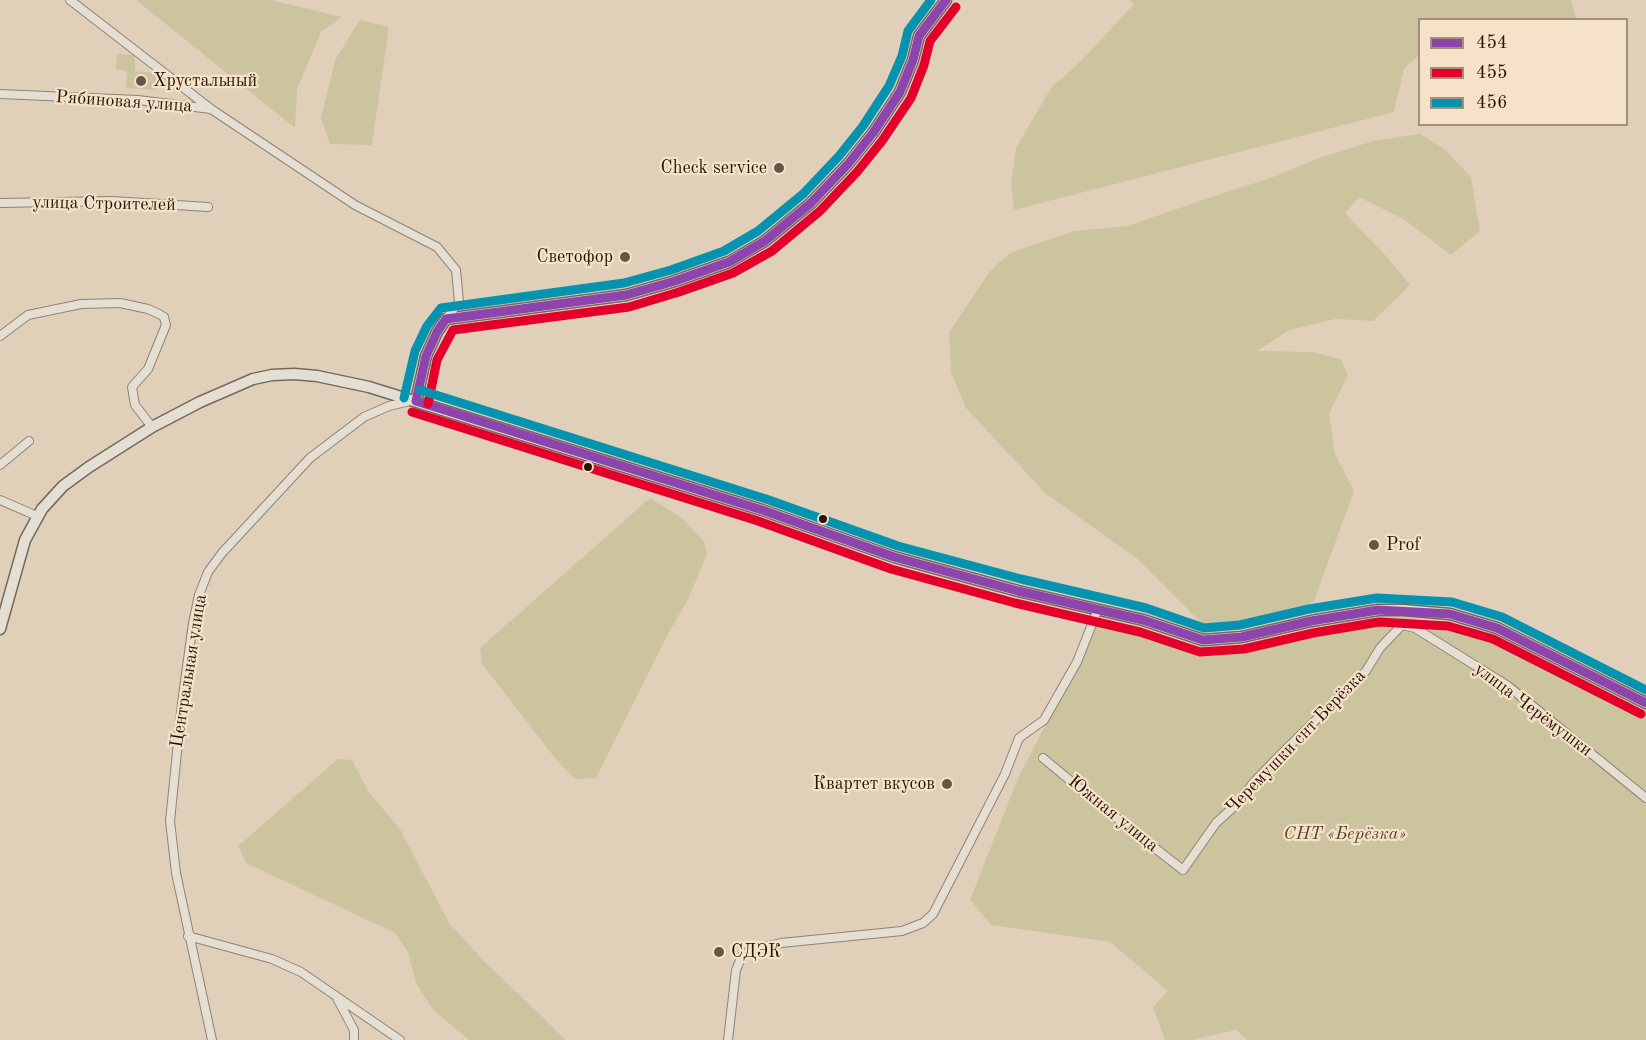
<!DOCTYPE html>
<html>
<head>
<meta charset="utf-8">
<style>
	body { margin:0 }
	#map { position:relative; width:1646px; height:1040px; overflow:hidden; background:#e0d0ba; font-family:"Old Standard TT",serif }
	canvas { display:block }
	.legend { position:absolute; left:1418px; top:18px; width:210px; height:108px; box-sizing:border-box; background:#f5e2c8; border:2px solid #a3907a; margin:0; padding:8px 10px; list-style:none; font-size:18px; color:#271404 }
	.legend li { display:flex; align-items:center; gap:12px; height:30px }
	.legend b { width:30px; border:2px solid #a3907a }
</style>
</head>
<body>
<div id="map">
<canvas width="1646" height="1040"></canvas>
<ul class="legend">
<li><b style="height:8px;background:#8e44ad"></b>454</li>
<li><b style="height:8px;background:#e4002b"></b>455</li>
<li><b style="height:8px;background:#0693b0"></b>456</li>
</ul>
</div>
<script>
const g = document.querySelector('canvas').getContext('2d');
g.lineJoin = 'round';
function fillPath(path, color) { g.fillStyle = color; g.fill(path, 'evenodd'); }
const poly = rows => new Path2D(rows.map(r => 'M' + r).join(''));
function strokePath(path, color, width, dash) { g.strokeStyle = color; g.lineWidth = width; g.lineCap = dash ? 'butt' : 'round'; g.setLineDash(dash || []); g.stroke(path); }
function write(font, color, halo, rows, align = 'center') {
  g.font = font + ' "Old Standard TT",serif'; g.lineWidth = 4.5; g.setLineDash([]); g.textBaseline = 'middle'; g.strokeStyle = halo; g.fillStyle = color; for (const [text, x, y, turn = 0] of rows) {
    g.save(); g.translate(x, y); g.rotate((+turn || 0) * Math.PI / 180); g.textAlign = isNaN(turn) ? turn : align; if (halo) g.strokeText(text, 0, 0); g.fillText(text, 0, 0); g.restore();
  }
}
const green = poly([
	[136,0,271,0,342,17,321,32,297,89,295,128],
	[1129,0,1571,0,1576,19,1420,20,1419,55,1404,69,1394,112,1014,210,1011,183,1016,148,1051,88,1082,60,1134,4],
	[360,20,389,27,372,145,330,144,321,118,335,60],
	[117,54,135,55,135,71,156,73,156,90,126,88,127,71,116,69],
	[1420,134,1444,149,1471,177,1480,231,1451,255,1405,220,1359,197,1345,213,1386,256,1410,285,1373,321,1335,319,1289,330,1257,351,1312,352,1341,359,1348,375,1329,414,1335,454,1354,491,1314,601,1290,614,1246,625,1202,624,1140,561,1045,493,966,408,951,373,949,333,990,271,1010,253,1074,231,1128,226,1217,195,1268,179,1322,157,1373,141],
	[650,498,682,518,704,541,707,555,687,601,668,634,596,778,575,779,558,762,482,664,480,648],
	[1377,617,1405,617,1496,634,1646,710,1646,793,1513,684,1406,619,1413,633,1505,689,1646,804,1646,1040,1247,1040,1236,1030,1192,1040,1165,1040,1153,1007,1168,991,1110,942,991,925,970,900,1018,778,1098,623,1212,649,1253,646,1316,628],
	[338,759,352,760,368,791,400,829,449,923,483,960,566,1040,469,1040,434,1011,416,983,408,952,395,933,246,863,238,846]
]);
const street = poly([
	[70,0,211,109,355,205,437,247,456,270,459,302,446,319],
	[0,94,138,100,211,109],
	[0,203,112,201,208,207],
	[0,336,28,315,81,304,120,303,148,309,159,314,164,317,166,325,148,369,132,387,135,405,152,427],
	[0,465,29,441],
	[0,500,37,516],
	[1043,758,1096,802,1183,870,1216,823,1238,803,1254,782,1280,755,1366,671,1380,648,1402,625,1415,628,1508,686,1646,798],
	[188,936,272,959,301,972,400,1040],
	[338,1000,354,1030,354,1040],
	[212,1040,176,873,170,821,182,703,193,623,199,595,208,572,222,553,310,458,364,417,389,406,410,401],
	[728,1040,736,970,742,956,751,950,781,943,902,931,923,923,933,914,1005,774,1019,738,1044,720,1077,662,1098,609]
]);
const secondary = poly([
	[416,401,426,356,437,332,446,319,626,295,675,281,729,262,765,241,811,203,848,164,873,133,900,92,913,60,919,36,946,0],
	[0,629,25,540,42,509,63,486,89,467,152,427,200,402,253,379,272,375,294,374,317,376,369,387,762,510,894,557,1018,591,1143,620,1203,640,1242,637,1311,621,1378,610,1403,610,1450,614,1497,628,1646,703]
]);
const bus1 = poly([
	[416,401,762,510,894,557,1018,591,1143,620,1203,640,1242,637,1311,621,1378,610,1450,614,1497,628,1646,703],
	[416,401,426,356,437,332,446,319,626,295,675,281,729,262,765,241,811,203,848,164,873,133,900,92,913,60,919,36,946,0]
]);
const bus2 = poly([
	[428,404,437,360,453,330,629,307,679,292,733,273,772,251,820,211,857,172,882,141,911,98,924,65,930,41,956,7],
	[412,412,758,521,891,569,1015,603,1140,632,1200,652,1244,649,1313,633,1379,622,1448,626,1493,639,1641,714]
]);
const bus3 = poly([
	[420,390,766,499,898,546,1021,579,1146,608,1204,628,1240,625,1309,609,1377,598,1452,602,1502,617,1646,690],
	[404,398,415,351,427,326,441,308,624,283,671,270,724,251,758,231,803,194,839,156,863,126,889,86,902,56,908,31,931,0]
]);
const markers = [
	[141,81,6,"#685644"],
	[779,168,6,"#685644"],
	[625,257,6,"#685644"],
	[588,467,5,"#271404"],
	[823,519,5,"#271404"],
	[1374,545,6,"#685644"],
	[947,784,6,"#685644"],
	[719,952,6,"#685644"]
];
const poiNames = [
	["Хрустальный",153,81],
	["Check service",767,168,"right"],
	["Светофор",613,257,"right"],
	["Prof",1386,545],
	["Квартет вкусов",935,784,"right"],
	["СДЭК",731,952]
];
const streetNames = [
	["Рябиновая улица",124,102,4],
	["улица Строителей",104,204,1],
	["Центральная улица",189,671,-81],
	["улица Черёмушки",1533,710,37],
	["Черемушки снт Берёзка",1296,742,-46],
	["Южная улица",1113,814,39]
];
const parkNames = [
	["СНТ «Берёзка»",1345,834]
];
fillPath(green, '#ccc49e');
strokePath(street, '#8e8375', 10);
strokePath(secondary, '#74695c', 13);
strokePath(street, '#e5ded3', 8);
strokePath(secondary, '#e5ded3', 10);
strokePath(bus1, '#8e44ad', 9);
strokePath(bus2, '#e4002b', 9);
strokePath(bus3, '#0693b0', 9);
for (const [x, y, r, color] of markers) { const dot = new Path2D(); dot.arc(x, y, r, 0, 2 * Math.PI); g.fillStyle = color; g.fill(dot); strokePath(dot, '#f5e2c8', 2); }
write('18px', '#271404', '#f5e2c8', poiNames, 'left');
write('18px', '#271404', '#f5e2c8', streetNames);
write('italic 18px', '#54462b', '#f5e2c8', parkNames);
</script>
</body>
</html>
